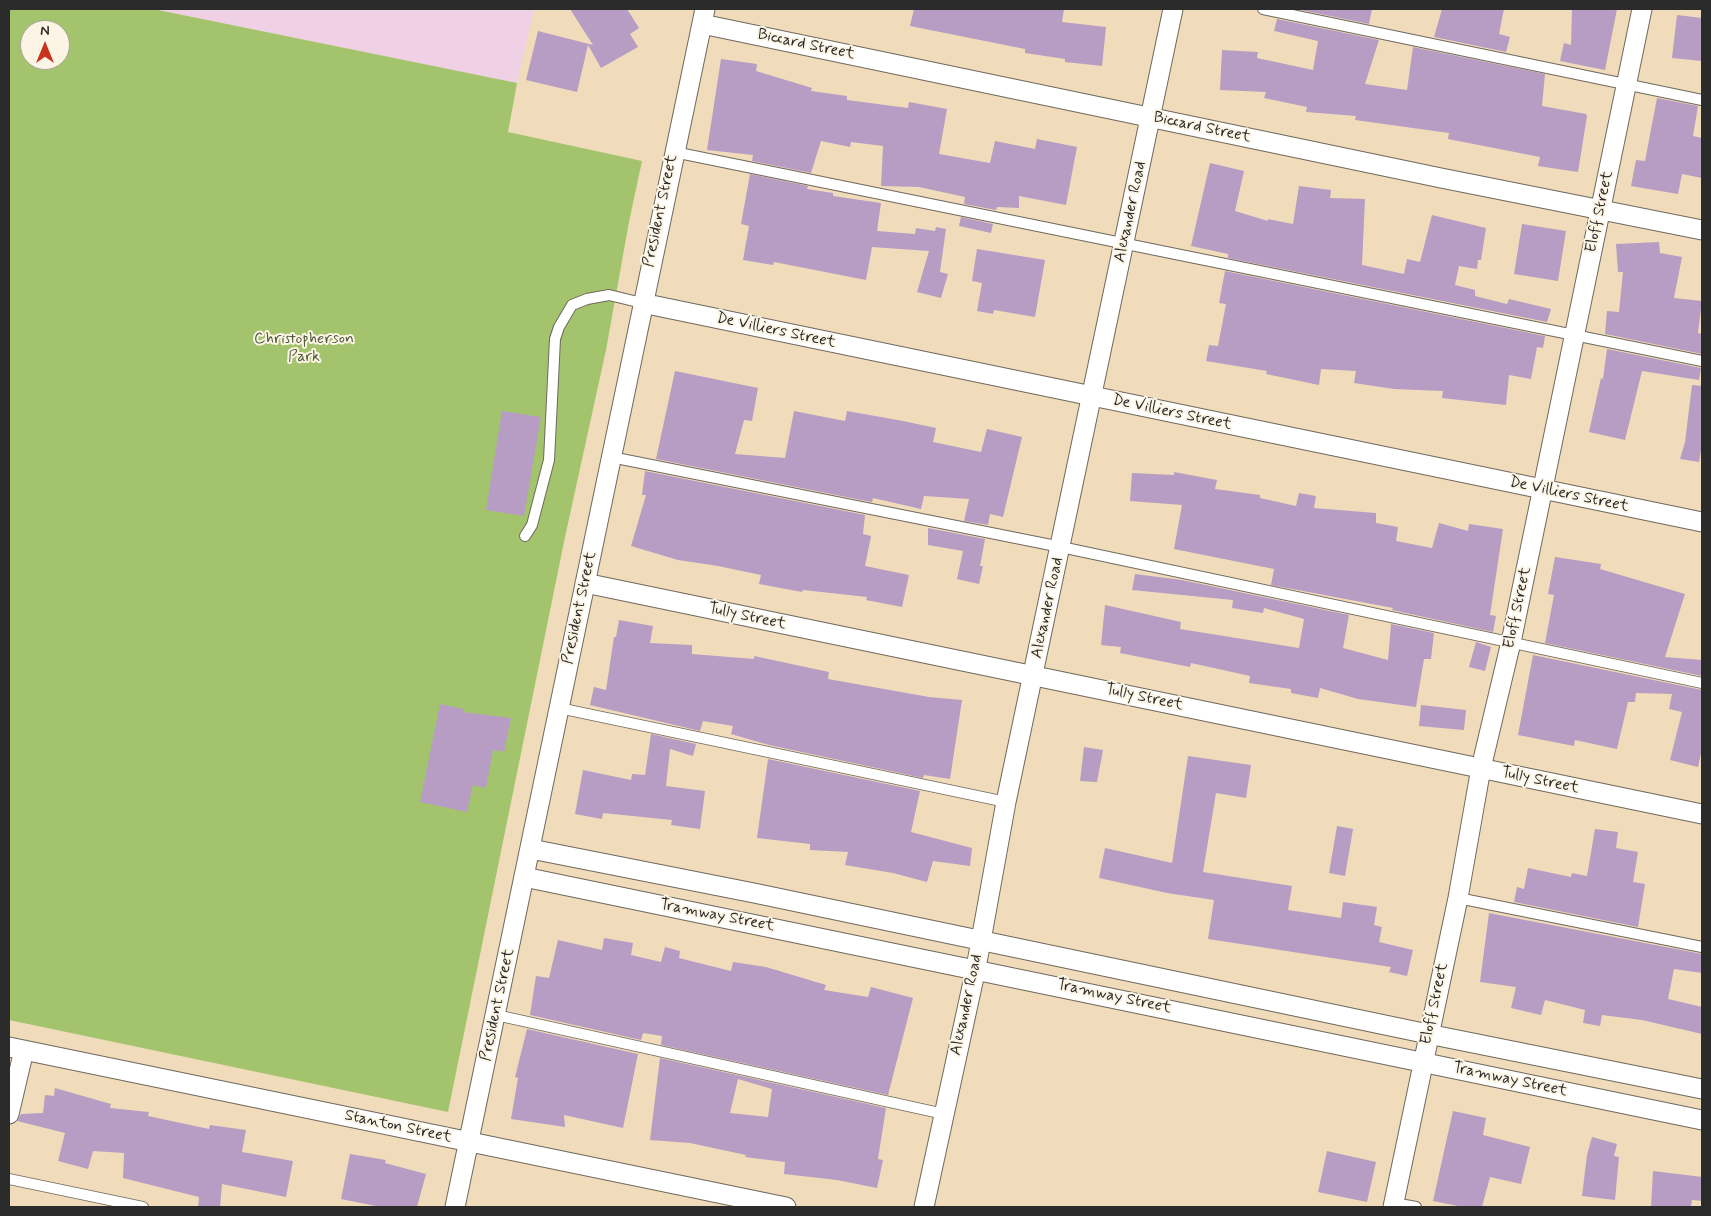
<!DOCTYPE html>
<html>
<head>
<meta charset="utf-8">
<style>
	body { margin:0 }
	#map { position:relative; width:1711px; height:1216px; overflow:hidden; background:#f0dcba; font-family:Mynerve,sans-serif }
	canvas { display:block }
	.frame { position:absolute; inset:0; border:10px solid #2b2b2b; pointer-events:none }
	.north { position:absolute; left:20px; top:20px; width:50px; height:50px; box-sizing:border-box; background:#fcf5e5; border:1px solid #a8a49b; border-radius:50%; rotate:0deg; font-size:14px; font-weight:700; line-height:20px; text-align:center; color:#2b2b2b }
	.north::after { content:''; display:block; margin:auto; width:18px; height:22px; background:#c8321e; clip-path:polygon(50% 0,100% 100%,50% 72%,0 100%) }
</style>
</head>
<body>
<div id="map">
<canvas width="1711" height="1216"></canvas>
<div class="frame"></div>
<div class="north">N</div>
</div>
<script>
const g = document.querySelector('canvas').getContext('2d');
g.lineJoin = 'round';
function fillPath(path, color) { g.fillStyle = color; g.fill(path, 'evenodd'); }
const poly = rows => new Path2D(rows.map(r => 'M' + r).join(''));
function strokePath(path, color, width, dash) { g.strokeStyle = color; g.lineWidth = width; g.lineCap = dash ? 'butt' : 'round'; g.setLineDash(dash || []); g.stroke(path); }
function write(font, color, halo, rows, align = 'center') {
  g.font = font + ' Mynerve,sans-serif'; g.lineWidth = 4; g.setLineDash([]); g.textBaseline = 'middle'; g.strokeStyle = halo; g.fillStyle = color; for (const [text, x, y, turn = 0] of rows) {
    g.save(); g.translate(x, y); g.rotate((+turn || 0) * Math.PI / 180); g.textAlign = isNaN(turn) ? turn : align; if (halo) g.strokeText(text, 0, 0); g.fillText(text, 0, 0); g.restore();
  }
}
const built = poly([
	[153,9,534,9,517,83]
]);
const green = poly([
	[9,9,153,9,517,83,508,132,642,161,629,222,606,350,565,537,448,1112,9,1020],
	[30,30,60,30,60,60,30,60]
]);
const building = poly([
	[570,9,627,9,639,28,630,34,638,47,601,68,588,45,577,92,526,80,538,31,593,45],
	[914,9,1064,9,1062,22,1106,27,1102,66,1065,62,1065,59,1025,53,1025,49,910,26],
	[1296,9,1372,9,1369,24],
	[1442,9,1504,9,1499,34,1510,37,1506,52,1434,37],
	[1572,9,1617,9,1605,70,1560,61,1564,43,1571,45],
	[1677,15,1702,18,1702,61,1672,58],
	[1277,19,1379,40,1365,84,1407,90,1413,47,1545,74,1542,106,1586,114,1587,116,1578,172,1538,166,1540,157,1448,139,1449,133,1355,120,1356,116,1306,112,1307,107,1264,98,1266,92,1220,90,1222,50,1258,52,1257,58,1313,70,1318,41,1274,31],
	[721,59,757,64,756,71,812,88,811,91,847,96,847,100,908,108,909,102,947,109,939,154,990,163,995,141,1035,149,1037,139,1077,147,1066,205,1019,196,1019,208,997,207,996,210,964,204,965,197,919,187,881,186,883,146,851,142,850,147,821,141,811,173,752,161,753,155,707,150],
	[1657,98,1698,106,1693,136,1702,138,1702,178,1682,174,1678,194,1631,186,1636,160,1645,161],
	[1210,163,1244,171,1235,211,1268,221,1268,219,1293,224,1299,186,1331,190,1330,198,1365,199,1362,265,1404,274,1407,259,1420,262,1432,215,1486,228,1481,260,1478,260,1477,269,1459,266,1455,285,1475,290,1475,296,1507,304,1509,299,1551,309,1547,322,1228,258,1228,254,1191,246],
	[750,174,808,186,807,189,833,193,833,196,881,203,877,231,915,234,916,228,935,231,936,227,946,229,940,272,948,274,941,298,917,292,929,251,872,247,866,280,774,262,773,265,743,260,749,226,741,224],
	[961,217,993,224,991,233,959,226],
	[1522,224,1566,231,1558,281,1514,274],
	[1659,242,1660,253,1682,257,1674,298,1702,301,1698,333,1702,334,1702,354,1605,334,1607,311,1619,312,1623,272,1618,272,1616,244],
	[977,249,1045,260,1035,317,994,310,993,314,977,311,982,283,972,281],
	[1225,271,1545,336,1543,348,1537,347,1531,379,1509,375,1506,405,1442,398,1443,391,1394,389,1354,383,1356,371,1321,369,1319,385,1266,374,1267,371,1206,361,1209,345,1218,346,1226,304,1219,303],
	[1607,349,1701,368,1699,380,1642,371,1625,440,1589,432,1601,378,1603,379],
	[675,371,758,388,752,421,744,420,735,454,785,458,794,411,845,421,847,411,903,421,936,428,933,442,981,452,987,429,1022,437,1003,517,990,514,988,525,964,521,969,499,924,496,921,509,873,498,872,502,866,501,656,459],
	[1692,385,1702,386,1702,444,1699,462,1680,459,1685,442],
	[502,411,541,417,524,516,486,510],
	[645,471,865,515,863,534,871,536,865,566,909,575,902,607,866,600,867,597,803,590,802,592,759,584,761,575,718,566,678,560,631,546,646,495,642,495],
	[1174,472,1217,480,1215,489,1260,495,1260,498,1296,506,1299,493,1316,496,1314,508,1376,513,1376,523,1398,527,1396,541,1432,548,1439,523,1468,531,1469,524,1503,529,1490,615,1496,616,1493,632,1392,610,1393,608,1271,585,1274,569,1174,549,1182,505,1130,501,1132,473,1174,475],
	[928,528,985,539,980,566,983,566,979,584,957,579,963,551,928,545],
	[1555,557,1601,564,1600,569,1685,594,1665,657,1702,660,1702,676,1545,643,1554,595,1548,594],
	[1135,574,1182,580,1349,615,1343,648,1388,660,1391,624,1434,633,1431,659,1424,659,1416,707,1358,699,1320,688,1318,698,1291,693,1291,689,1249,683,1250,676,1191,663,1190,667,1120,653,1121,647,1101,645,1105,605,1181,622,1180,629,1299,648,1304,619,1264,608,1263,613,1232,608,1233,600,1132,590],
	[619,620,653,626,650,643,692,645,692,654,754,659,754,656,829,672,828,679,929,697,962,700,950,779,924,775,923,778,769,745,731,734,733,726,703,721,700,731,590,705,594,687,606,690,614,637,616,637],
	[1476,642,1491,647,1485,671,1469,667],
	[1533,655,1702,690,1702,749,1698,767,1670,760,1682,712,1669,709,1672,694,1636,693,1635,702,1628,702,1617,749,1575,740,1574,746,1518,735],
	[440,704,464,709,463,712,511,718,504,752,493,750,486,788,473,785,467,812,420,802],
	[1421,705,1466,710,1464,730,1419,726],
	[651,734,696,744,693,756,670,749,666,786,705,791,700,829,671,825,672,820,603,813,602,819,575,814,583,770,631,780,632,774,645,775],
	[1084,747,1103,750,1097,782,1080,781],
	[1188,756,1251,765,1246,798,1216,793,1203,872,1292,886,1288,910,1341,918,1343,902,1377,907,1374,925,1382,927,1379,942,1413,950,1407,976,1389,972,1391,967,1208,939,1214,900,1167,893,1099,878,1105,848,1172,863],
	[768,759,920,791,911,832,972,848,970,866,933,861,927,882,893,873,845,865,848,852,810,850,810,844,757,838],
	[1337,826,1353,829,1345,876,1329,873],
	[1595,829,1618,832,1616,848,1638,852,1633,882,1645,884,1638,927,1514,902,1517,887,1524,889,1528,868,1571,877,1572,873,1587,876],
	[1489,913,1702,954,1702,973,1674,969,1668,999,1702,1007,1702,1034,1642,1020,1602,1015,1600,1026,1583,1023,1585,1010,1545,1000,1541,1015,1511,1008,1516,987,1480,982],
	[604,938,633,943,631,955,661,962,665,947,680,951,679,958,731,971,733,962,766,967,826,985,824,990,868,997,871,987,913,998,888,1095,661,1045,662,1036,643,1033,641,1040,530,1015,536,976,549,978,558,940,602,950],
	[527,1029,638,1054,623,1128,564,1115,565,1127,511,1119,518,1078,515,1077],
	[660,1058,886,1108,878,1159,883,1160,877,1188,837,1180,784,1174,785,1162,745,1157,746,1155,690,1143,650,1140],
	[738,1079,772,1089,768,1117,730,1113],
	[55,1088,111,1104,110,1108,149,1112,148,1116,209,1129,210,1125,246,1130,242,1152,293,1161,286,1197,222,1184,220,1207,198,1207,199,1197,123,1178,124,1153,93,1151,88,1169,58,1161,65,1133,17,1121,21,1114,43,1113,45,1095,54,1096],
	[1453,1111,1486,1118,1483,1135,1530,1147,1521,1184,1490,1177,1482,1207,1463,1207,1433,1201],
	[1592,1137,1617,1144,1614,1156,1619,1157,1615,1200,1582,1196,1587,1155],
	[1327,1151,1376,1162,1367,1202,1318,1192],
	[350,1154,386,1160,385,1163,426,1174,417,1207,381,1207,341,1199],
	[1653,1171,1702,1177,1702,1201,1692,1200,1691,1207,1651,1207]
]);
const lane = poly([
	[1263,9,1702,100],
	[674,152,1702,361],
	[611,457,1061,547,1702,683],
	[525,536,532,525,549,460,555,339,559,327,572,305,587,299,609,295,642,303],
	[559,708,1006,802],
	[1458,898,1702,947],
	[496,1015,944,1114],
	[9,1179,143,1207],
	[1394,1203,1416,1207]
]);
const street = poly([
	[702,24,1441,178,1702,230],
	[642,303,1702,522],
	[585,583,1702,814],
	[531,849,754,893,1428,1034,1702,1089],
	[524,877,1702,1120],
	[9,1047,786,1207],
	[9,1114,24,1050],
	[455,1207,705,9],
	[924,1207,976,968,1006,802,1173,9],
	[1393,1207,1458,898,1481,768,1511,642,1642,9]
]);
const streetNames = [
	["Biccard Street",806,45,12],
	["Biccard Street",1202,128,12],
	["President Street",661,211,-78],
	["Alexander Road",1131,212,-78],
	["Eloff Street",1600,212,-78],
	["De Villiers Street",776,331,12],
	["De Villiers Street",1172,413,12],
	["De Villiers Street",1569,495,12],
	["President Street",580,608,-78],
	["Alexander Road",1048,608,-78],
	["Eloff Street",1518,608,-78],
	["Tully Street",747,617,12],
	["Tully Street",1144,698,12],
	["Tully Street",1540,781,12],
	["Tramway Street",717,916,11],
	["Tramway Street",1114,997,12],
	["Eloff Street",1435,1004,-78],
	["President Street",498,1005,-78],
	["Alexander Road",967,1005,-78],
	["Tramway Street",1510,1080,12],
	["Stanton Street",398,1127,12]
];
const parkNames = [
	["Christopherson",304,340],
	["Park",304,358]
];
fillPath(built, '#efd0e5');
fillPath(green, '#a3c46d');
fillPath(building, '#b79dc4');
strokePath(lane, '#70695d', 12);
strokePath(street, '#70695d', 21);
strokePath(lane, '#fff', 10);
strokePath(street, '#fff', 19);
write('16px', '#2b2b2b', '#fcf5e5', streetNames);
write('16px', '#4f593f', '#fcf5e5', parkNames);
</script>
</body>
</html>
